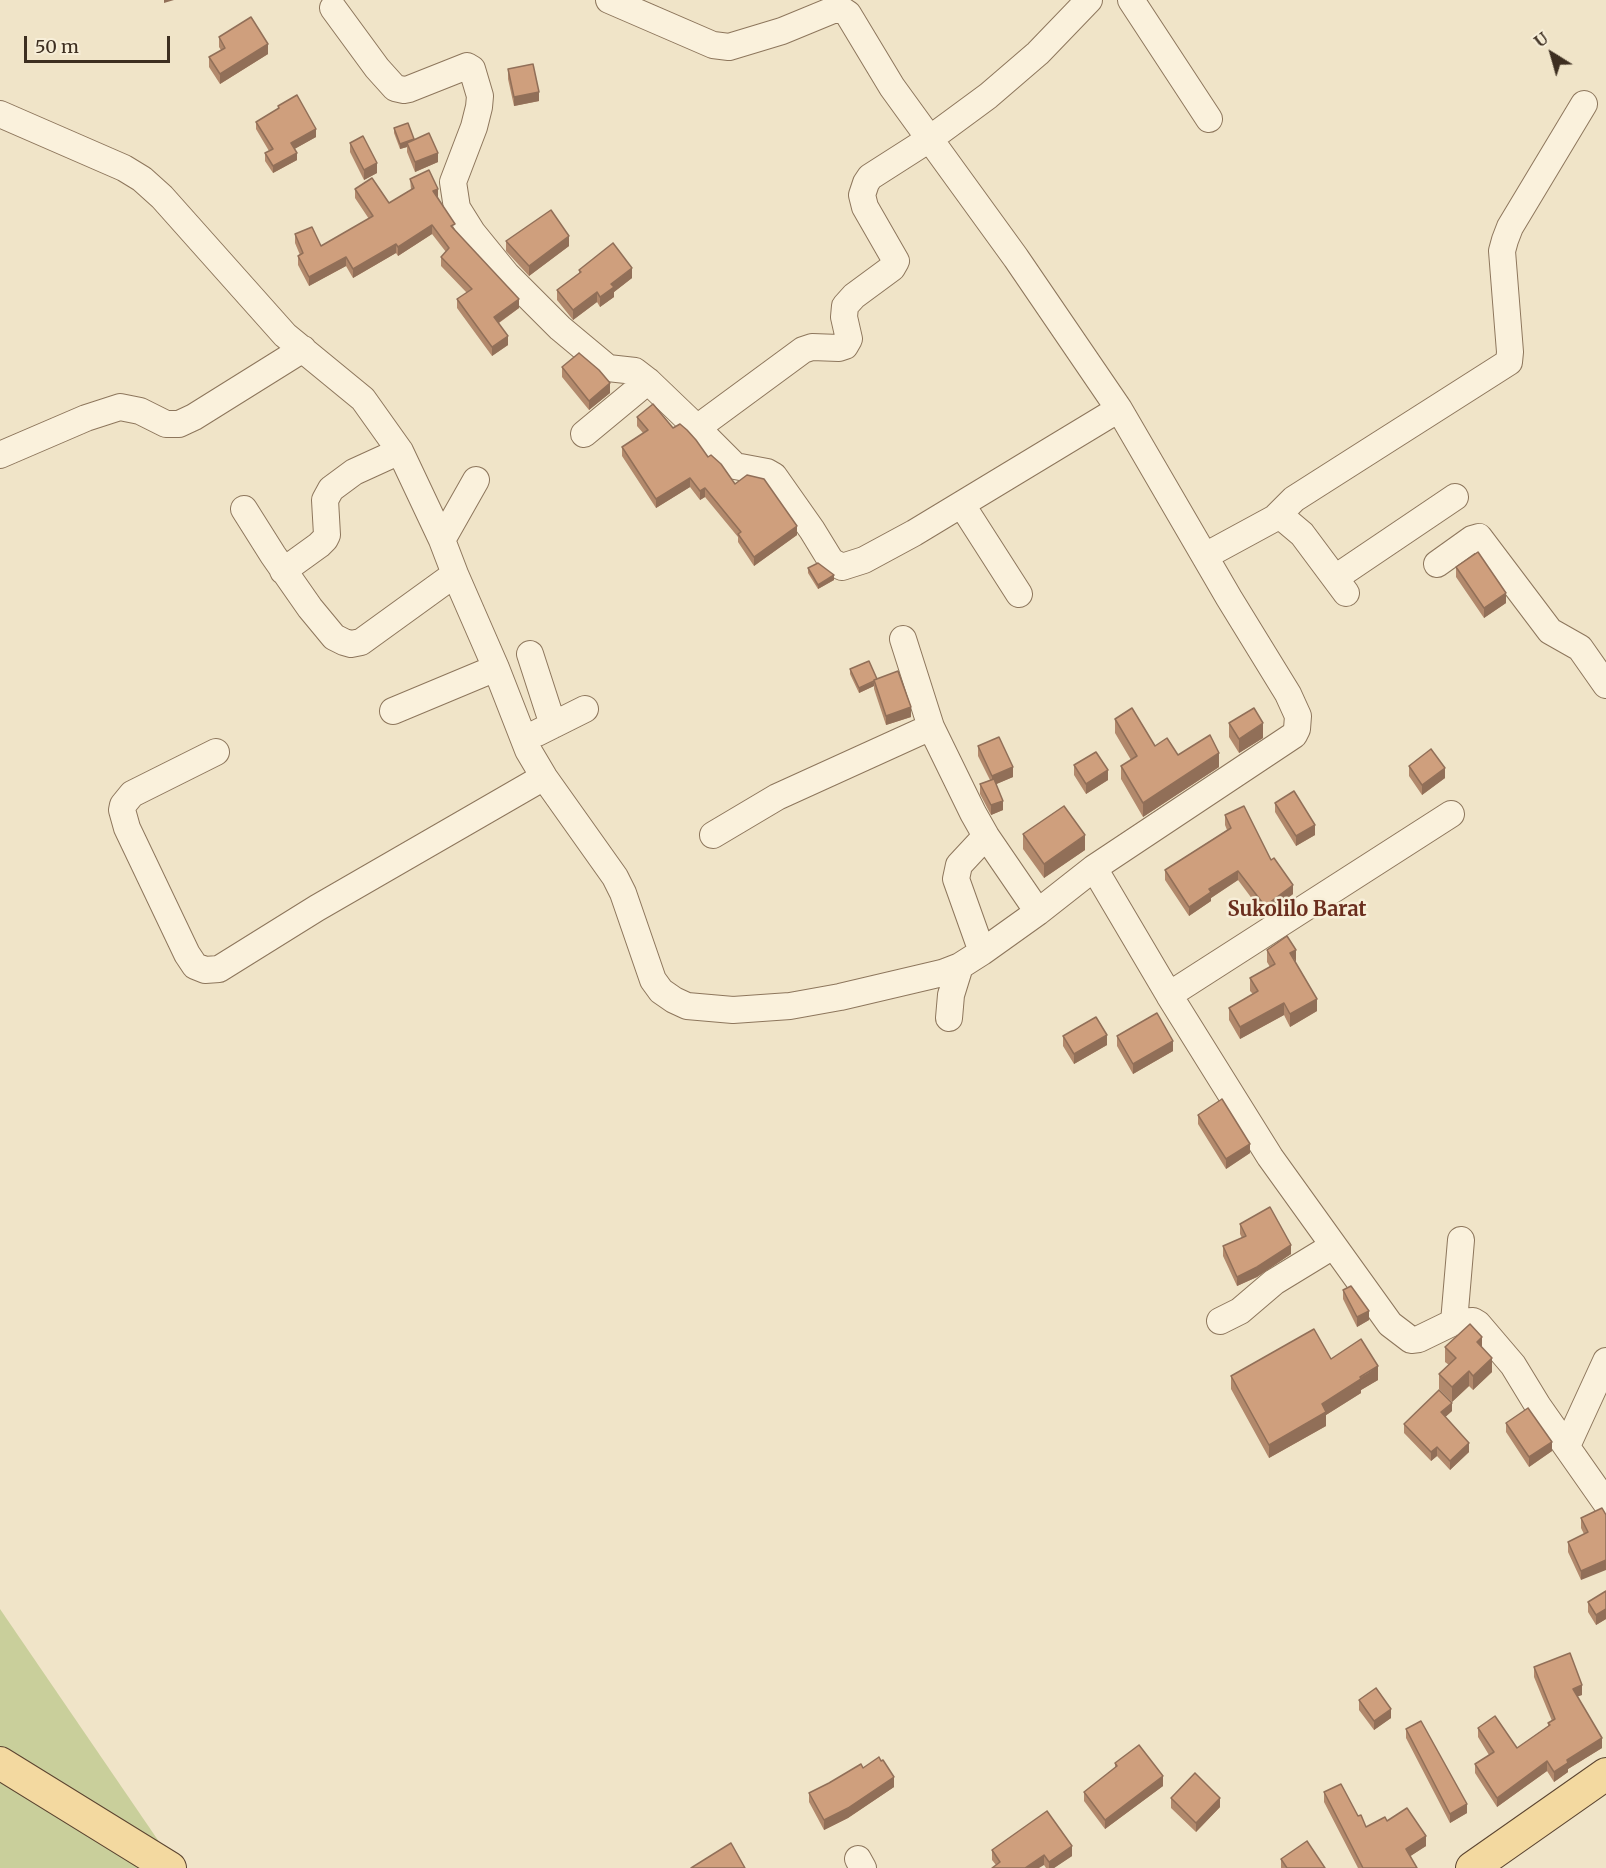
<!DOCTYPE html>
<html>
<head>
<meta charset="utf-8">
<style>
	body { margin:0 }
	#map { position:relative; width:1606px; height:1868px; overflow:hidden; background:#f0e4c8; font-family:Merriweather,serif }
	canvas { display:block }
	.north { position:absolute; left:1522px; top:24px; width:60px; height:60px; -webkit-text-stroke:4px #f7eed8; paint-order:stroke; rotate:323deg; font-size:16px; font-weight:700; line-height:24px; text-align:center; color:#3d2e20 }
	.north::after { content:''; display:block; margin:auto; width:21px; height:27px; background:#3d2e20; clip-path:polygon(50% 0,100% 100%,50% 72%,0 100%) }
	.scale { position:absolute; left:24px; top:36px; width:146px; height:27px; box-sizing:border-box; border:3px solid #3d2e20; border-top:0; padding-left:8px; font-size:18px; line-height:21px; white-space:nowrap; color:#3d2e20; -webkit-text-stroke:4px #f7eed8; paint-order:stroke }
</style>
</head>
<body>
<div id="map">
<canvas width="1606" height="1868"></canvas>
<div class="north">U</div>
<div class="scale">50 m</div>
</div>
<script>
const g = document.querySelector('canvas').getContext('2d');
g.lineJoin = 'round';
function fillPath(path, color) { g.fillStyle = color; g.fill(path, 'evenodd'); }
const poly = rows => new Path2D(rows.map(r => 'M' + r).join(''));
function strokePath(path, color, width, dash) { g.strokeStyle = color; g.lineWidth = width; g.lineCap = dash ? 'butt' : 'round'; g.setLineDash(dash || []); g.stroke(path); }
function write(font, color, halo, rows, align = 'center') {
  g.font = font + ' Merriweather,serif'; g.lineWidth = 5; g.setLineDash([]); g.textBaseline = 'middle'; g.strokeStyle = halo; g.fillStyle = color; for (const [text, x, y, turn = 0] of rows) {
    g.save(); g.translate(x, y); g.rotate((+turn || 0) * Math.PI / 180); g.textAlign = isNaN(turn) ? turn : align; if (halo) g.strokeText(text, 0, 0); g.fillText(text, 0, 0); g.restore();
  }
}
const green = poly([
	[0,1609,177,1868,0,1868]
]);
const minor = poly([
	[609,0,713,45,729,47,782,31,833,10,842,10,848,14,892,87,1016,258,1119,409,1229,598,1288,694,1298,716,1297,729,1294,735,1094,868],
	[1089,0,1038,53,988,96,931,138,870,177,866,183,862,195,865,207,896,261,892,268,854,296,845,306,844,317,849,339,845,346,839,348,812,347,803,350,697,428,735,466,767,472,774,476,812,530,831,561,842,567,864,560,914,533,1119,409],
	[1131,0,1209,119],
	[333,8,377,68,395,88,404,90,409,89,467,66,472,69,480,96,479,107,474,127,453,182,457,208,472,232,507,275,560,328,608,368,635,371,648,381,697,428],
	[0,114,124,168,142,179,162,197,285,335,363,399,400,451,442,540,455,574,496,668,528,750,544,777,615,877,623,893,653,980,661,991,674,1000,687,1006,733,1010,790,1006,840,997,942,973,960,966,982,952,1038,912,1094,868,1169,995,1270,1157,1390,1324,1411,1340,1419,1339,1454,1322,1473,1321,1478,1324,1513,1365,1538,1406,1606,1503],
	[584,434,648,381],
	[0,455,86,418,120,407,140,411,166,424,179,424,194,417,303,349],
	[962,505,1019,594],
	[244,509,273,555,310,608,334,637,344,642,351,644,361,642,455,574],
	[1275,518,1294,499,1509,362,1510,352,1502,251,1505,240,1510,227,1584,104],
	[442,540,476,480],
	[1205,556,1275,518,1283,518,1302,534,1346,593],
	[1437,564,1472,539,1479,537,1550,631,1580,648,1606,685],
	[283,571,319,545,325,539,327,535,325,500,331,489,354,472,400,451],
	[1335,578,1455,497],
	[903,639,931,727,973,813,986,836,1038,912],
	[530,654,553,725],
	[393,711,496,668],
	[537,733,585,709],
	[216,752,132,794,123,805,122,810,127,828,187,954,195,966,205,970,219,969,317,908,544,777],
	[713,835,777,797,931,727],
	[982,952,956,879,959,865,986,836],
	[1169,995,1451,814],
	[949,1018,951,995,960,966],
	[1220,1321,1240,1311,1274,1282,1333,1246],
	[1454,1322,1461,1240],
	[1567,1446,1606,1361],
	[858,1859,863,1868]
]);
const major = poly([
	[0,1763,170,1868],
	[1472,1868,1606,1774]
]);
const wall = poly([
	[219,37,268,54,220,84,209,67,209,57,221,50,219,47],
	[508,69,539,101,514,106,508,79],
	[278,106,316,137,294,149,297,160,273,173,265,161,265,153,269,151,256,129,256,122,278,109],
	[394,128,414,139,438,162,415,172,407,152,407,147,400,149,394,133],
	[350,143,377,173,364,180,350,152],
	[410,179,438,197,455,230,519,308,499,323,508,345,492,356,457,308,457,299,467,293,441,266,441,257,446,252,432,234,398,256,396,253,353,278,346,266,309,286,298,265,298,256,300,255,295,243,295,234,321,246,369,219,355,198,355,189,389,203,411,190],
	[506,241,569,246,529,276,506,251],
	[579,270,632,278,614,292,614,297,600,307,597,302,573,320,557,300,557,290,579,273],
	[562,367,610,393,589,410,562,377],
	[637,417,673,428,708,457,735,484,797,535,754,566,738,542,738,537,705,497,700,500,690,487,656,508,622,456,622,447,643,433,637,426],
	[1456,567,1506,603,1484,618,1456,577],
	[808,568,834,580,818,589,808,573],
	[850,669,877,679,911,717,886,725,874,689,874,686,859,693,850,674],
	[1115,719,1155,746,1178,755,1219,767,1143,817,1121,779,1121,766,1131,760,1115,733],
	[1229,723,1263,738,1239,753,1229,737],
	[978,746,1013,777,996,784,1003,810,991,815,980,794,980,784,990,780,978,756],
	[1074,765,1108,780,1086,794,1074,775],
	[1409,766,1445,778,1422,795,1409,776],
	[1275,803,1315,835,1296,846,1275,812],
	[1225,815,1271,860,1293,894,1265,916,1238,880,1211,898,1211,901,1189,916,1165,880,1165,870,1227,830,1225,825],
	[1023,834,1085,850,1044,878,1023,849],
	[1267,950,1295,962,1317,1011,1290,1027,1284,1015,1240,1039,1229,1020,1229,1008,1253,994,1250,991,1250,978,1270,967,1267,962],
	[1063,1036,1107,1045,1074,1064,1063,1046],
	[1117,1036,1173,1051,1133,1074,1117,1046],
	[1198,1115,1250,1153,1226,1169,1198,1124],
	[1240,1224,1291,1254,1257,1277,1237,1286,1223,1256,1223,1246,1242,1238,1240,1234],
	[1343,1290,1369,1320,1357,1327,1343,1299],
	[1445,1347,1482,1347,1492,1372,1473,1390,1469,1386,1452,1402,1439,1389,1439,1374,1449,1365,1445,1362],
	[1331,1359,1378,1380,1361,1390,1361,1393,1326,1415,1326,1426,1269,1458,1231,1389,1231,1376],
	[1452,1411,1445,1417,1469,1452,1450,1470,1437,1456,1431,1461,1404,1433,1404,1424],
	[1506,1423,1552,1451,1529,1467,1506,1432],
	[1602,1508,1581,1580,1568,1552,1568,1542,1584,1534,1581,1528,1581,1518],
	[1606,1591,1606,1619,1596,1625,1588,1612,1588,1602],
	[1534,1667,1582,1695,1577,1696,1602,1748,1568,1769,1568,1772,1554,1782,1547,1771,1497,1807,1475,1773,1475,1764,1489,1755,1478,1737,1478,1728,1517,1748,1548,1726,1548,1723,1552,1721,1534,1677],
	[1359,1700,1391,1718,1374,1730,1359,1710],
	[1406,1729,1467,1813,1450,1823,1406,1738],
	[1115,1763,1163,1786,1105,1829,1084,1801,1084,1792,1115,1768],
	[863,1768,894,1787,848,1818,824,1830,809,1802,809,1793],
	[1324,1792,1358,1816,1366,1827,1387,1821,1426,1846,1410,1856,1417,1868,1358,1868,1324,1802],
	[1171,1798,1220,1807,1196,1832,1171,1808],
	[992,1850,1072,1856,1054,1868,1046,1868,1044,1865,996,1865,992,1860],
	[1281,1859,1325,1868,1281,1868]
]);
const shadedWall = poly([
	[164,0,174,0,164,3],
	[268,44,268,54,220,84,220,74],
	[539,92,539,101,514,106,514,97],
	[316,129,316,137,291,151,291,143],
	[414,139,407,143,407,147,400,149,400,144],
	[297,153,297,160,273,173,273,166],
	[438,153,438,162,415,172,415,162],
	[377,163,377,173,364,180,364,170],
	[438,189,438,198,433,191],
	[432,225,432,234,398,256,398,247],
	[569,236,569,246,529,276,529,266],
	[396,244,396,253,353,278,353,269],
	[346,257,346,266,309,286,309,277],
	[632,268,632,278,614,292,614,297,600,307,600,297,611,284],
	[597,292,597,302,573,320,573,310],
	[519,299,519,308,494,326,494,317],
	[508,336,508,345,492,356,492,347],
	[610,383,610,393,589,410,589,401],
	[690,478,690,487,656,508,656,499],
	[705,488,705,497,700,500,700,491],
	[797,526,797,535,754,566,754,557],
	[834,575,834,580,818,589,818,585],
	[1506,593,1506,603,1484,618,1484,608],
	[874,682,874,686,859,693,859,688],
	[911,707,911,717,886,725,886,716],
	[1263,723,1263,738,1239,753,1239,739],
	[1219,753,1219,767,1143,817,1143,803],
	[1013,767,1013,777,992,786,992,776],
	[1445,768,1445,778,1422,795,1422,785],
	[1108,770,1108,780,1086,794,1086,784],
	[1003,801,1003,810,991,815,991,805],
	[1315,825,1315,835,1296,846,1296,836],
	[1085,835,1085,850,1044,878,1044,864],
	[1238,871,1238,880,1211,898,1211,901,1189,916,1189,907,1209,889],
	[1293,885,1293,894,1265,916,1265,906],
	[1296,950,1296,962,1290,953],
	[1317,999,1317,1011,1290,1027,1290,1014],
	[1284,1003,1284,1015,1240,1039,1240,1027],
	[1107,1035,1107,1045,1074,1064,1074,1054],
	[1173,1041,1173,1051,1133,1074,1133,1064],
	[1250,1144,1250,1153,1226,1169,1226,1159],
	[1291,1245,1291,1254,1257,1277,1237,1286,1237,1277],
	[1369,1311,1369,1320,1357,1327,1357,1317],
	[1482,1337,1482,1351,1477,1342],
	[1492,1358,1492,1372,1473,1390,1473,1376],
	[1378,1366,1378,1380,1361,1390,1361,1393,1326,1415,1326,1426,1269,1458,1269,1445,1322,1404],
	[1469,1371,1469,1386,1452,1402,1452,1387],
	[1452,1403,1452,1411,1441,1421,1441,1412],
	[1552,1442,1552,1451,1529,1467,1529,1457],
	[1469,1443,1469,1452,1450,1470,1450,1461],
	[1437,1447,1437,1456,1431,1461,1431,1452],
	[1606,1560,1606,1570,1581,1580,1581,1571],
	[1606,1609,1606,1619,1596,1625,1596,1615],
	[1582,1685,1582,1695,1573,1698,1573,1689],
	[1391,1709,1391,1718,1374,1730,1374,1721],
	[1602,1738,1602,1748,1568,1769,1568,1772,1554,1782,1554,1772,1567,1760],
	[1547,1761,1547,1771,1497,1807,1497,1798],
	[1163,1776,1163,1786,1105,1829,1105,1820],
	[894,1777,894,1787,848,1818,824,1830,824,1820],
	[1220,1798,1220,1807,1196,1832,1196,1823],
	[1467,1804,1467,1813,1450,1823,1450,1814],
	[1426,1836,1426,1846,1406,1859,1406,1849],
	[1072,1846,1072,1856,1054,1868,1049,1868,1049,1862],
	[1044,1855,1044,1865,1039,1868,1025,1868]
]);
const building = poly([
	[251,17,268,44,220,74,209,57,225,48,219,37,251,17],
	[533,64,539,92,514,97,508,69,533,64],
	[297,95,316,129,291,143,297,153,273,166,265,153,273,149,256,122,279,108,278,106,297,95],
	[408,123,414,139,400,144,394,128,408,123],
	[429,133,438,153,415,162,407,143,429,133],
	[363,136,377,163,364,170,350,143,363,136],
	[429,170,438,189,433,191,455,224,451,226,519,299,494,317,508,336,492,347,457,299,472,289,441,257,449,248,432,225,398,247,396,244,353,269,346,257,309,277,298,256,303,253,295,234,312,227,321,246,373,216,355,189,372,178,389,203,414,188,410,179,429,170],
	[551,210,569,236,529,266,506,241,551,210],
	[613,243,632,268,611,284,614,287,600,297,597,292,573,310,557,290,581,272,579,270,613,243],
	[579,353,599,370,610,383,589,401,562,367,579,353],
	[653,404,673,428,680,424,687,430,696,440,708,457,711,455,721,464,735,484,747,475,764,479,797,526,754,557,738,534,741,532,705,488,700,491,690,478,656,499,622,447,648,430,637,417,653,404],
	[1478,552,1506,593,1484,608,1456,567,1478,552],
	[818,563,834,575,818,585,808,568,818,563],
	[869,661,877,679,874,680,874,681,859,688,850,669,869,661],
	[898,671,911,707,886,716,874,680,898,671],
	[1132,708,1155,746,1167,738,1178,755,1210,735,1219,753,1143,803,1121,766,1137,756,1115,719,1132,708],
	[1254,708,1263,723,1239,739,1229,723,1254,708],
	[999,737,1013,767,992,776,978,746,999,737],
	[1431,749,1445,768,1422,785,1409,766,1431,749],
	[1096,752,1108,770,1086,784,1074,765,1096,752],
	[994,779,1003,801,991,805,980,784,994,779],
	[1294,791,1315,825,1296,836,1275,803,1294,791],
	[1064,806,1085,835,1044,864,1023,834,1064,806],
	[1244,806,1271,860,1274,858,1293,885,1265,906,1238,871,1209,889,1211,892,1189,907,1165,870,1231,828,1225,815,1244,806],
	[1287,936,1296,950,1290,953,1317,999,1290,1014,1284,1003,1240,1027,1229,1008,1258,991,1250,978,1275,964,1267,950,1287,936],
	[1157,1013,1173,1041,1133,1064,1117,1036,1157,1013],
	[1096,1017,1107,1035,1074,1054,1063,1036,1096,1017],
	[1222,1099,1250,1144,1226,1159,1198,1115,1222,1099],
	[1270,1207,1291,1245,1257,1267,1237,1277,1223,1246,1246,1236,1240,1224,1270,1207],
	[1351,1286,1369,1311,1357,1317,1343,1290,1351,1286],
	[1470,1324,1482,1337,1477,1342,1492,1358,1473,1376,1469,1371,1452,1387,1439,1374,1456,1358,1445,1347,1470,1324],
	[1314,1329,1331,1359,1361,1339,1378,1366,1360,1377,1361,1379,1322,1404,1326,1412,1269,1445,1231,1376,1314,1329],
	[1439,1390,1452,1403,1441,1412,1469,1443,1450,1461,1437,1447,1431,1452,1404,1424,1439,1390],
	[1528,1408,1552,1442,1529,1457,1506,1423,1528,1408],
	[1602,1508,1606,1515,1606,1560,1581,1571,1568,1542,1588,1532,1581,1518,1602,1508],
	[1606,1591,1606,1609,1596,1615,1588,1602,1606,1591],
	[1570,1653,1582,1685,1573,1689,1602,1738,1567,1760,1568,1763,1554,1772,1547,1761,1497,1798,1475,1764,1494,1752,1478,1728,1495,1716,1517,1748,1550,1725,1548,1723,1555,1719,1534,1667,1570,1653],
	[1376,1688,1391,1709,1374,1721,1359,1700,1376,1688],
	[1421,1721,1467,1804,1450,1814,1406,1729,1421,1721],
	[1139,1745,1163,1776,1105,1820,1084,1792,1117,1766,1115,1763,1139,1745],
	[879,1757,881,1761,883,1760,894,1777,848,1808,824,1820,809,1793,829,1783,861,1764,863,1768,879,1757],
	[1195,1773,1220,1798,1196,1823,1171,1798,1195,1773],
	[1341,1784,1358,1816,1361,1815,1366,1827,1385,1817,1387,1821,1407,1808,1426,1836,1406,1849,1417,1868,1363,1868,1324,1792,1341,1784],
	[1047,1811,1072,1846,1049,1862,1044,1855,1025,1868,992,1868,1000,1862,992,1850,1047,1811],
	[1307,1841,1325,1868,1287,1868,1281,1859,1307,1841],
	[731,1843,745,1868,691,1868,731,1843]
]);
const quarterNames = [
	["Sukolilo Barat",1297,910]
];
fillPath(green, '#c9cf9b');
strokePath(minor, '#8d765c', 28);
strokePath(major, '#5b4430', 34);
strokePath(minor, '#faf1dc', 26);
strokePath(major, '#f3d9a0', 32);
fillPath(wall, '#b2896c');
fillPath(shadedWall, '#916f58');
fillPath(building, '#cf9f7d');
strokePath(building, '#916f58', 1.5);
write('bold 20px', '#6b2e1e', '#f7eed8', quarterNames);
</script>
</body>
</html>
